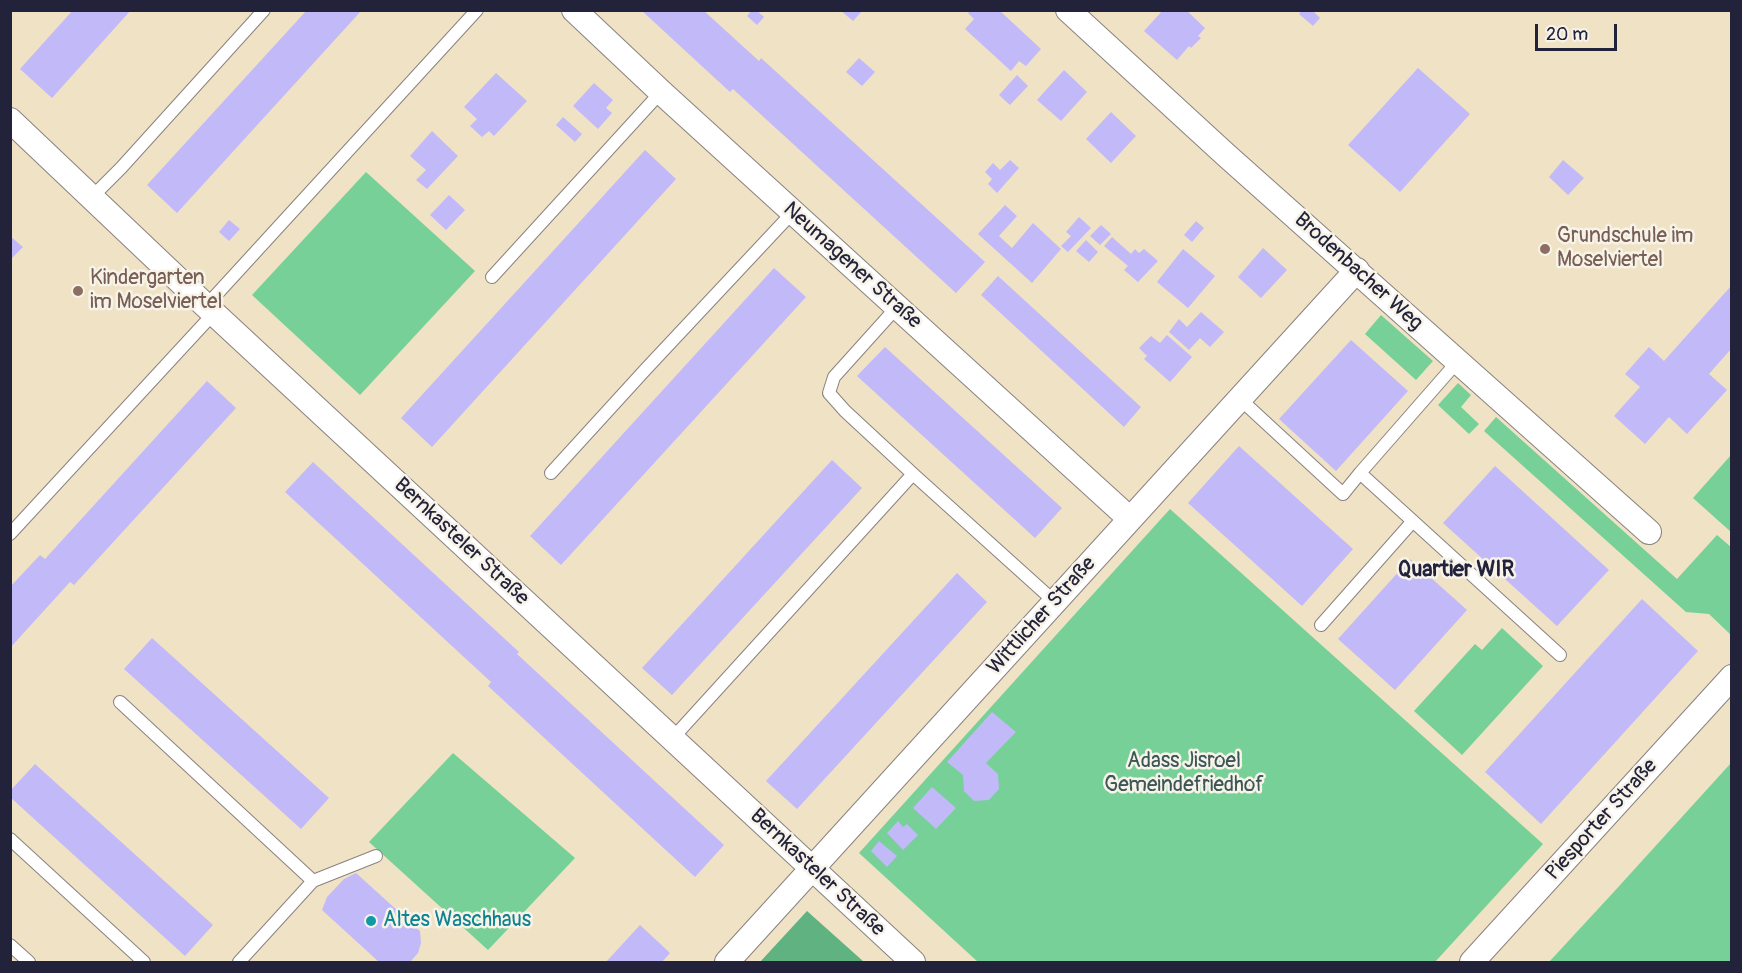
<!DOCTYPE html>
<html>
<head>
<meta charset="utf-8">
<style>
	body { margin:0 }
	#map { position:relative; width:1742px; height:973px; overflow:hidden; background:#f0e2c5; font-family:Pangolin,sans-serif }
	canvas { display:block }
	.frame { position:absolute; inset:0; border:12px solid #22223b; pointer-events:none }
	.scale { position:absolute; left:1535px; top:24px; width:82px; height:27px; box-sizing:border-box; border:3px solid #22223b; border-top:0; padding-left:8px; font-size:18px; line-height:21px; white-space:nowrap; color:#22223b; -webkit-text-stroke:4px #f7f3e8; paint-order:stroke }
</style>
</head>
<body>
<div id="map">
<canvas width="1742" height="973"></canvas>
<div class="frame"></div>
<div class="scale">20 m</div>
</div>
<script>
const g = document.querySelector('canvas').getContext('2d');
g.lineJoin = 'round';
function fillPath(path, color) { g.fillStyle = color; g.fill(path, 'evenodd'); }
const poly = rows => new Path2D(rows.map(r => 'M' + r).join(''));
function strokePath(path, color, width, dash) { g.strokeStyle = color; g.lineWidth = width; g.lineCap = dash ? 'butt' : 'round'; g.setLineDash(dash || []); g.stroke(path); }
function write(font, color, halo, rows, align = 'center') {
  g.font = font + ' Pangolin,sans-serif'; g.lineWidth = 5; g.setLineDash([]); g.textBaseline = 'middle'; g.strokeStyle = halo; g.fillStyle = color; for (const [text, x, y, turn = 0] of rows) {
    g.save(); g.translate(x, y); g.rotate((+turn || 0) * Math.PI / 180); g.textAlign = isNaN(turn) ? turn : align; if (halo) g.strokeText(text, 0, 0); g.fillText(text, 0, 0); g.restore();
  }
}
const green = poly([
	[366,172,475,271,360,395,252,295],
	[1381,315,1433,361,1416,380,1365,334],
	[1458,383,1471,395,1461,407,1479,424,1469,434,1438,405],
	[1496,417,1677,579,1717,535,1731,547,1731,635,1709,614,1686,612,1484,431],
	[1731,455,1731,532,1693,498],
	[1170,509,1543,844,1435,962,978,962,859,853],
	[1502,628,1543,666,1462,755,1414,711,1475,644,1482,650],
	[453,753,575,858,488,950,369,842],
	[1731,763,1731,962,1549,962,1611,895]
]);
const forest = poly([
	[807,911,864,962,760,962]
]);
const building = poly([
	[73,10,131,10,52,98,20,69],
	[307,10,362,10,177,213,147,185],
	[641,10,703,10,759,61,761,58,985,262,956,293,733,89,730,92],
	[752,10,756,10,764,17,757,25,747,16],
	[840,10,863,10,853,21],
	[971,10,999,10,1041,49,1026,66,1019,61,1011,71,965,29,974,19,968,13],
	[1163,10,1186,10,1205,28,1198,36,1201,38,1191,48,1189,46,1177,60,1144,31],
	[1302,10,1312,10,1320,18,1313,26,1299,14],
	[859,58,875,72,862,86,846,72],
	[1418,68,1470,114,1400,192,1348,145],
	[1064,70,1087,92,1061,121,1037,100],
	[496,73,527,101,494,136,489,131,482,137,470,126,477,119,464,107],
	[1017,75,1028,86,1010,105,999,95],
	[594,83,613,100,606,108,612,113,598,129,573,106],
	[1111,112,1136,136,1111,163,1086,139],
	[563,117,582,134,575,142,556,125],
	[432,131,458,156,427,189,416,180,426,170,410,156],
	[645,150,676,179,432,447,401,418],
	[1010,160,1019,168,997,193,988,184,992,179,985,172,993,163,1000,170],
	[1563,160,1584,178,1568,195,1549,177],
	[449,195,465,210,446,230,430,215],
	[1005,205,1017,216,999,236,1012,248,1033,223,1061,249,1032,283,978,234],
	[1079,217,1091,228,1068,252,1061,246,1071,236,1066,232],
	[229,220,240,229,229,241,219,232],
	[1196,221,1204,228,1192,242,1184,235],
	[1101,225,1111,234,1100,245,1090,236],
	[10,236,23,247,10,260],
	[1112,237,1131,254,1135,249,1139,253,1144,249,1158,261,1138,282,1124,270,1128,266,1104,246],
	[1086,240,1098,252,1089,262,1076,251],
	[1263,248,1287,270,1261,298,1238,277],
	[1183,249,1215,276,1188,308,1157,282],
	[774,268,806,297,561,565,530,536],
	[998,276,1141,407,1124,427,981,295],
	[1731,286,1731,349,1709,374,1727,390,1687,434,1669,417,1645,444,1614,416,1640,387,1625,374,1649,347,1664,361],
	[1201,312,1224,332,1210,347,1200,338,1189,350,1169,332,1179,319,1187,327],
	[1167,335,1192,357,1170,382,1144,359,1147,356,1139,348,1151,336,1160,343],
	[1351,340,1408,391,1336,471,1279,419],
	[885,347,1062,508,1035,538,857,376],
	[207,381,236,408,74,585,70,582,10,648,10,587,40,555,45,559],
	[1239,446,1353,549,1302,606,1188,503],
	[832,460,862,488,672,695,642,668],
	[313,462,519,652,517,654,724,845,695,877,488,686,491,682,285,492],
	[1495,466,1609,570,1557,626,1443,523],
	[1410,559,1467,610,1395,690,1338,639],
	[957,573,987,602,797,809,766,781],
	[1642,599,1698,651,1541,824,1485,772],
	[152,638,329,798,301,829,124,669],
	[992,712,1016,732,986,763,998,774,999,789,989,800,974,801,964,791,963,775,947,762],
	[35,764,213,925,185,956,10,797,10,791],
	[932,787,956,808,936,829,913,808],
	[898,821,903,827,907,824,918,835,903,850,887,833],
	[879,841,897,856,887,867,871,851],
	[356,873,420,931,421,943,418,953,410,962,379,962,322,910,327,897,344,879],
	[640,925,670,953,662,962,606,962]
]);
const lane = poly([
	[92,197,121,168,264,10],
	[492,277,661,92],
	[206,306,477,10],
	[1458,361,1360,473,1560,655],
	[1240,399,1343,494,1360,473],
	[551,473,645,370,793,212],
	[913,474,1055,602],
	[10,534,214,313],
	[1321,625,1413,521],
	[120,702,313,881],
	[672,739,913,474,845,411,829,393,834,377,897,307],
	[10,839,144,962],
	[10,945,29,962],
	[239,962,313,881,376,856]
]);
const street = poly([
	[574,10,661,92,1130,519],
	[1068,10,1226,155,1649,532],
	[10,120,206,306,913,962],
	[727,962,1357,270],
	[1472,962,1732,677]
]);
const markers = [
	[1545,249,6,"#8d6e63"],
	[78,291,6,"#8d6e63"],
	[371,921,6,"#0f9aa8"]
];
const educationNames = [
	["Grundschule im",1557,237],
	["Moselviertel",1557,261],
	["Kindergarten",90,279],
	["im Moselviertel",90,303]
];
const streetNames = [
	["Neumagener Straße",852,266,42],
	["Brodenbacher Weg",1358,272,42],
	["Bernkasteler Straße",461,542,43],
	["Wittlicher Straße",1042,616,-48],
	["Piesporter Straße",1602,820,-48],
	["Bernkasteler Straße",817,873,43]
];
const parkNames = [
	["Adass Jisroel",1184,762],
	["Gemeindefriedhof",1184,786]
];
const cultureNames = [
	["Altes Waschhaus",383,921]
];
const neighbourhoodNames = [
	["Quartier WIR",1456,570]
];
fillPath(green, '#76d097');
fillPath(forest, '#60b280');
fillPath(building, '#c2b9f8');
strokePath(lane, '#898280', 14);
strokePath(street, '#898280', 26);
strokePath(lane, '#fff', 12);
strokePath(street, '#fff', 24);
for (const [x, y, r, color] of markers) { const dot = new Path2D(); dot.arc(x, y, r, 0, 2 * Math.PI); g.fillStyle = color; g.fill(dot); strokePath(dot, '#f7f3e8', 2); }
write('21px', '#785e54', '#f7f3e8', educationNames, 'left');
write('21px', '#22223b', '#f7f3e8', streetNames);
write('21px', '#3b5657', '#f7f3e8', parkNames);
write('21px', '#0d838f', '#f7f3e8', cultureNames, 'left');
write('bold 22px', '#22223b', '#f7f3e8', neighbourhoodNames);
</script>
</body>
</html>
